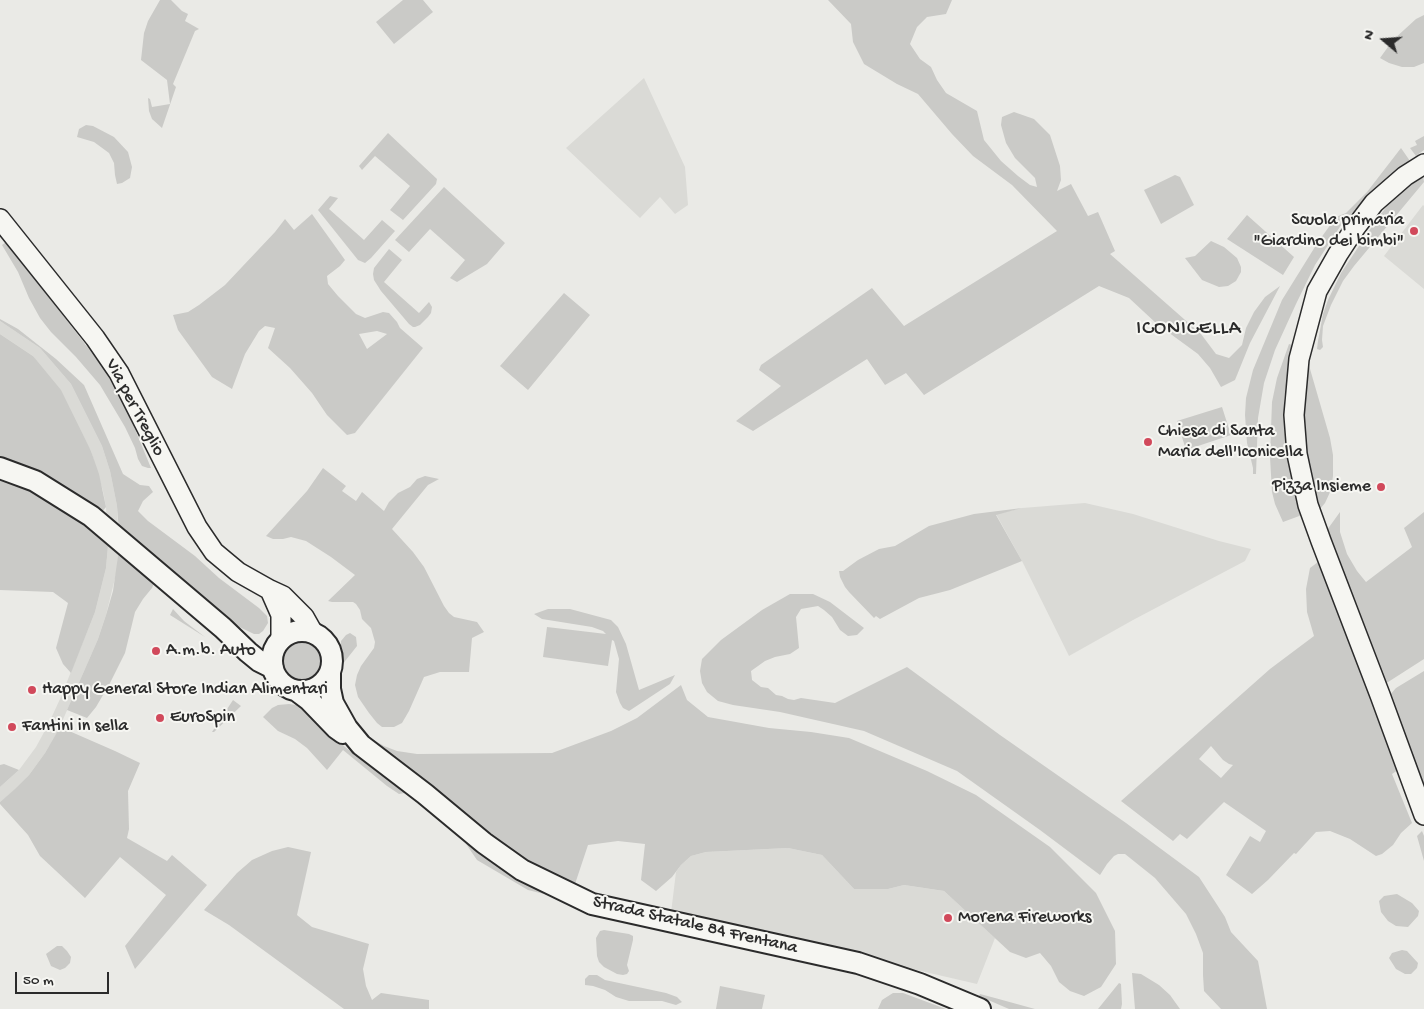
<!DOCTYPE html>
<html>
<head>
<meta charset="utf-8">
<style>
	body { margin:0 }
	#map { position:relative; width:1424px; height:1009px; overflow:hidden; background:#eaeae6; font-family:"Gochi Hand",sans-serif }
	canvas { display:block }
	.north { position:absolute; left:1359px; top:15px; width:50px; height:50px; -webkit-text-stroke:4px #f6f6f2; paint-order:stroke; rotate:288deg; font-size:14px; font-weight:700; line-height:20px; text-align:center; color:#2b2b2b }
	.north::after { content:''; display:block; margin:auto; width:18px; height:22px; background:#2b2b2b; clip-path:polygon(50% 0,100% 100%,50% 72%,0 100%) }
	.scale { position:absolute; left:15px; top:972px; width:94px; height:22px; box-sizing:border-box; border:2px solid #2b2b2b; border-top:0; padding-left:6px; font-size:15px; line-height:18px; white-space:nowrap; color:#2b2b2b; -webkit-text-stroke:4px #f6f6f2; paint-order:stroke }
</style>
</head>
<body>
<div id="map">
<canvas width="1424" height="1009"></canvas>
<div class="north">N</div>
<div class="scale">50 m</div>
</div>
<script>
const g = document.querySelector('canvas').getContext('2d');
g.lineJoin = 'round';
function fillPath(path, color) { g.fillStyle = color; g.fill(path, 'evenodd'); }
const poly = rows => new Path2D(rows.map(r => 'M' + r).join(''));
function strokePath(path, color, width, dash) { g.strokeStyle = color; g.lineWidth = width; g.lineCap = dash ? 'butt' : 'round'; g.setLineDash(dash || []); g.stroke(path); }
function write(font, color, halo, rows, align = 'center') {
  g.font = font + ' "Gochi Hand",sans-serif'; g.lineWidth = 4; g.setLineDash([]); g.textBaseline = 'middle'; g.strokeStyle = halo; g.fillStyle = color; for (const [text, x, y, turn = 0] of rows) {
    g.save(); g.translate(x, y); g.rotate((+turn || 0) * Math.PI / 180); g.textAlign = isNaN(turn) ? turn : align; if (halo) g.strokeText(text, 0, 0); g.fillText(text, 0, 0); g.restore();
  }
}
const built = poly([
	[644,78,685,167,688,205,675,214,660,197,640,218,566,148],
	[1423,205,1424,206,1424,289,1384,256],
	[0,321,40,348,71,384,102,446,110,471,117,506,119,547,117,570,106,615,98,639,58,731,45,753,29,775,16,789,0,802,0,787,19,770,36,747,48,725,60,699,95,612,106,568,108,546,106,507,103,491,91,451,33,356,0,334],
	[1085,503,1133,514,1219,541,1251,549,1245,561,1133,620,1069,656,1022,561,996,514,1022,508],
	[788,848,822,855,854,889,888,889,904,885,944,891,995,938,977,984,671,913,676,872,681,865,691,856,706,852]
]);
const green = poly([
	[160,0,171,0,182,11,188,14,185,21,199,29,195,31,173,84,176,87,162,128,152,119,149,111,148,98,150,99,152,107,170,104,167,80,141,60,144,33,148,21],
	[403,0,423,0,433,12,394,44,376,22],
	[828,0,952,0,946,14,927,17,917,27,910,44,920,59,931,67,937,80,946,93,977,111,984,140,1001,161,1018,176,1030,185,1037,187,1035,178,1015,158,1006,143,1001,125,1002,117,1014,112,1034,119,1050,135,1060,166,1061,180,1057,191,1071,184,1088,216,1098,212,1115,251,1110,254,1201,334,1216,354,1229,358,1242,345,1246,328,1254,312,1265,297,1280,286,1250,343,1235,380,1221,387,1210,368,1198,354,1157,324,1129,298,1099,286,924,395,906,373,885,385,867,359,753,431,736,421,781,386,759,370,761,365,872,288,904,326,1057,231,1012,185,973,156,952,134,918,94,897,84,864,64,853,42,851,24],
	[1424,15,1424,63,1414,67,1402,67,1389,63,1380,58,1393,40,1416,19],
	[86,125,93,126,114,137,128,152,132,167,130,178,122,183,117,184,115,175,114,163,109,153,94,142,77,137,79,129],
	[388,133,437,179,436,184,403,220,390,210,410,186,375,156,362,170,359,166],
	[1424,136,1424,150,1416,156,1410,148,1417,145,1415,141],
	[1401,148,1410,161,1401,166,1343,222,1315,265,1296,304,1275,350,1264,383,1258,418,1256,474,1253,474,1253,468,1247,443,1245,415,1246,398,1253,370,1282,300,1318,242,1336,217,1346,213,1367,192],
	[1175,175,1180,177,1194,205,1161,224,1144,190],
	[1423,175,1424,182,1354,266,1343,281,1331,305,1323,326,1322,340,1323,347,1320,350,1317,349,1318,341,1323,314,1328,300,1341,273,1377,219,1388,205,1406,187],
	[444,187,505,243,487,264,457,282,450,278,465,260,430,229,409,252,395,240],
	[330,196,338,198,329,209,364,240,382,220,395,231,371,258,365,263,358,260,318,210],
	[312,214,345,260,340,266,327,276,328,284,338,296,356,314,365,318,383,312,389,313,397,322,400,328,423,348,355,433,347,435,327,415,312,393,290,368,268,348,275,328,265,326,259,331,245,354,232,389,212,377,178,330,173,315,188,312,199,305,225,285,275,232,285,219,294,230],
	[377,331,387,334,367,349,359,334],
	[1247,215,1294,257,1283,275,1227,239],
	[9,240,51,300,102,366,125,405,151,468,148,468,142,466,138,459,135,448,125,427,100,385,76,357,51,332,40,318,29,298,18,272,2,245],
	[1211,241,1224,247,1237,258,1241,267,1241,272,1236,281,1228,286,1219,287,1202,280,1185,258,1195,256],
	[389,249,402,260,384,282,419,313,429,302,432,307,431,313,428,317,420,325,415,327,413,327,409,324,381,291,374,280,373,274,374,268],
	[564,293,590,315,528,390,500,366],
	[0,319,18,329,56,359,84,385,123,474,140,485,149,486,153,492,143,501,138,511,148,521,195,556,219,578,259,608,267,616,268,623,263,631,259,634,254,634,227,621,119,532,117,506,110,471,102,446,71,384,40,348,0,321],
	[0,334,33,356,61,390,91,451,99,474,106,507,101,513,89,506,77,495,41,475,0,460],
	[1289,344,1292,345,1284,399,1286,439,1294,483,1302,515,1283,522,1275,504,1272,492,1270,457,1272,402,1277,378],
	[1308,362,1330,438,1333,455,1333,476,1331,490,1325,503,1319,510,1305,457,1300,419],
	[1222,407,1231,435,1186,450,1177,421],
	[323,468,346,486,342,491,356,501,362,492,384,511,389,502,398,493,410,487,417,479,425,476,439,479,428,485,392,529,413,552,424,567,444,606,449,613,454,617,477,622,484,632,472,638,469,672,440,672,424,677,409,711,402,723,394,727,382,727,377,723,369,713,358,697,355,685,357,675,361,666,374,648,375,642,371,628,362,619,360,610,356,604,353,602,332,602,328,601,355,575,331,557,306,541,291,537,283,539,273,539,266,536,307,491],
	[0,478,38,494,75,518,108,546,106,568,95,612,71,673,63,664,56,648,68,603,53,592,0,590],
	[1022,508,996,515,1022,561,950,590,919,598,880,619,876,616,874,618,849,592,845,587,840,577,839,571,843,571,858,560,879,549,895,546,929,526,974,514],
	[1340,512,1340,532,1347,554,1357,571,1366,582,1412,547,1404,528,1424,512,1424,659,1385,684,1350,601,1327,530],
	[119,549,155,581,152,588,143,599,135,612,125,653,110,683,96,707,87,718,67,710,98,639,106,615,113,591],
	[1318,562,1398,770,1392,774,1412,823,1401,833,1393,845,1382,854,1376,856,1350,839,1330,831,1316,832,1296,854,1294,853,1268,880,1252,894,1226,875,1250,836,1260,842,1266,831,1224,802,1187,839,1180,834,1173,841,1121,801,1270,669,1314,636,1307,612,1306,589,1310,568],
	[1211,746,1223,760,1229,764,1233,765,1221,778,1199,759],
	[790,594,813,594,830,602,864,628,857,635,848,636,840,630,832,617,824,610,818,606,801,609,796,617,799,648,790,654,775,657,765,661,751,671,752,680,761,687,768,688,776,695,782,696,788,699,794,700,801,698,835,703,907,667,1000,735,1126,823,1199,877,1225,917,1231,932,1258,961,1267,1009,1221,1009,1204,991,1203,975,1203,953,1196,934,1186,914,1155,878,1125,854,1118,854,1114,856,1107,864,1100,875,1040,830,957,771,864,731,780,712,733,705,718,701,707,692,702,683,700,671,702,659,721,640,762,610],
	[173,609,184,621,205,637,170,615],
	[548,609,570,609,611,620,618,627,626,644,639,690,675,675,670,684,629,711,623,708,620,703,616,692,619,659,614,641,612,640,608,666,543,657,547,627,606,634,603,631,592,627,542,619,534,614],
	[350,633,356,637,357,646,342,665,341,649,341,641,346,635],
	'282 661a20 20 0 1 1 40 0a20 20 0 1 1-40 0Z',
	[1424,671,1424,794,1389,696,1396,688],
	[340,672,340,691,342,701,353,721,367,736,384,746,397,751,417,754,552,753,611,731,637,718,681,685,687,700,708,717,769,728,811,732,849,738,927,771,976,795,1050,847,1096,893,1115,931,1116,964,1101,987,1084,996,1070,991,1059,982,1051,966,1040,953,1026,958,1010,952,944,891,904,885,888,889,854,889,822,855,788,848,706,852,691,856,681,865,672,877,656,891,641,880,645,844,618,841,588,845,574,887,524,862,494,842,476,826,380,750,353,725,340,703,336,692,337,681],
	[233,700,241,706,214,732,212,732],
	[289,704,303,706,345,747,405,793,399,794,387,786,343,750,327,770,307,748,295,739,278,731,263,717,272,708,278,705],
	[60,727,115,751,140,763,128,791,129,829,127,838,167,861,172,855,207,885,135,969,125,946,166,895,120,857,85,898,40,856,28,835,0,804,0,802,15,789,29,775,45,753],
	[4,764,19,770,0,787,0,765],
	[1422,831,1424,836,1424,861,1417,836],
	[464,841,488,859,552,896,528,890,477,860],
	[288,847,311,852,297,915,312,927,369,944,363,969,366,986,372,1000,381,993,429,1000,429,1009,344,1009,229,925,204,910,237,873,252,860,272,851],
	[1397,894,1412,903,1419,911,1418,916,1408,927,1396,926,1388,921,1381,912,1379,901,1384,896],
	[604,930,629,934,633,936,633,940,627,965,629,971,627,974,623,975,617,974,604,967,599,962,597,956,596,938,600,931],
	[57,946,62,946,67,951,71,957,70,963,65,968,60,970,51,966,46,954],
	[1402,950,1407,951,1418,963,1417,968,1411,974,1405,974,1396,969,1389,958,1392,953],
	[1132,973,1141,974,1159,985,1170,995,1180,1009,1135,1009],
	[589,975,597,975,605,980,666,993,677,997,682,1002,676,1005,662,1001,629,1001,616,997,605,990,593,986,585,985,585,979],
	[1119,983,1121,984,1122,1004,1121,1009,1098,1009],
	[720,986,765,995,762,1009,716,1009],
	[893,993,903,993,946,1009,878,1009,882,1000],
	[980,994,995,998,1035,1009,1009,1009,979,996]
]);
const secondary = poly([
	[1424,164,1405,176,1374,203,1355,228,1338,254,1317,291,1299,359,1294,415,1297,454,1308,505,1321,541,1380,695,1424,815],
	[0,219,95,338,119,373,197,527,214,552,238,572,270,590,283,596,304,617,313,633],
	[270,590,281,615,281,640]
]);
const primary = poly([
	[0,468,35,481,91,516,223,628,248,652,259,661,273,668],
	'272 661a30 30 0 1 1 60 0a30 30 0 1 1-60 0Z',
	[330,673,330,689,333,703,347,728,361,745,425,794,484,843,522,870,592,904,858,963,920,984,980,1009],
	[297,691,309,700,336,728,343,733]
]);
const markers = [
	[1414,231,5,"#d1495b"],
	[1148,442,5,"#d1495b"],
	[1381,487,5,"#d1495b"],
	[156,651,5,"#d1495b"],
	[32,690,5,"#d1495b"],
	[160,718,5,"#d1495b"],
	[12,727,5,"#d1495b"],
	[948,918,5,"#d1495b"]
];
const poiNames = [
	["Scuola primaria",1404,221,"right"],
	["\"Giardino dei bimbi\"",1404,242,"right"],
	["Chiesa di Santa",1158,432],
	["Maria dell'Iconicella",1158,453],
	["Pizza Insieme",1371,487,"right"],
	["A.m.b. Auto",166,651],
	["Happy General Store Indian Alimentari",42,690],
	["EuroSpin",170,718],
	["Fantini in sella",22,727],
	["Morena Fireworks",958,918]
];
const streetNames = [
	["Via per Treglio",134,408,62],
	["Strada Statale 84 Frentana",695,926,13]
];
const quarterNames = [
	["ICONICELLA",1189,330]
];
fillPath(built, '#dadad6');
fillPath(green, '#cacac7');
strokePath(secondary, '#2b2b2b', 22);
strokePath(primary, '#2b2b2b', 24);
strokePath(secondary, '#f6f6f2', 19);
strokePath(primary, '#f6f6f2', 20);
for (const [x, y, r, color] of markers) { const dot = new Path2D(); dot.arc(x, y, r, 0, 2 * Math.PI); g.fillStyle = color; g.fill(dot); strokePath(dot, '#f6f6f2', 2); }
write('18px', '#2b2b2b', '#f6f6f2', poiNames, 'left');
write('18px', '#2b2b2b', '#f6f6f2', streetNames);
g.letterSpacing = '1px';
write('20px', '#2b2b2b', '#f6f6f2', quarterNames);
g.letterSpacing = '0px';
</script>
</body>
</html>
